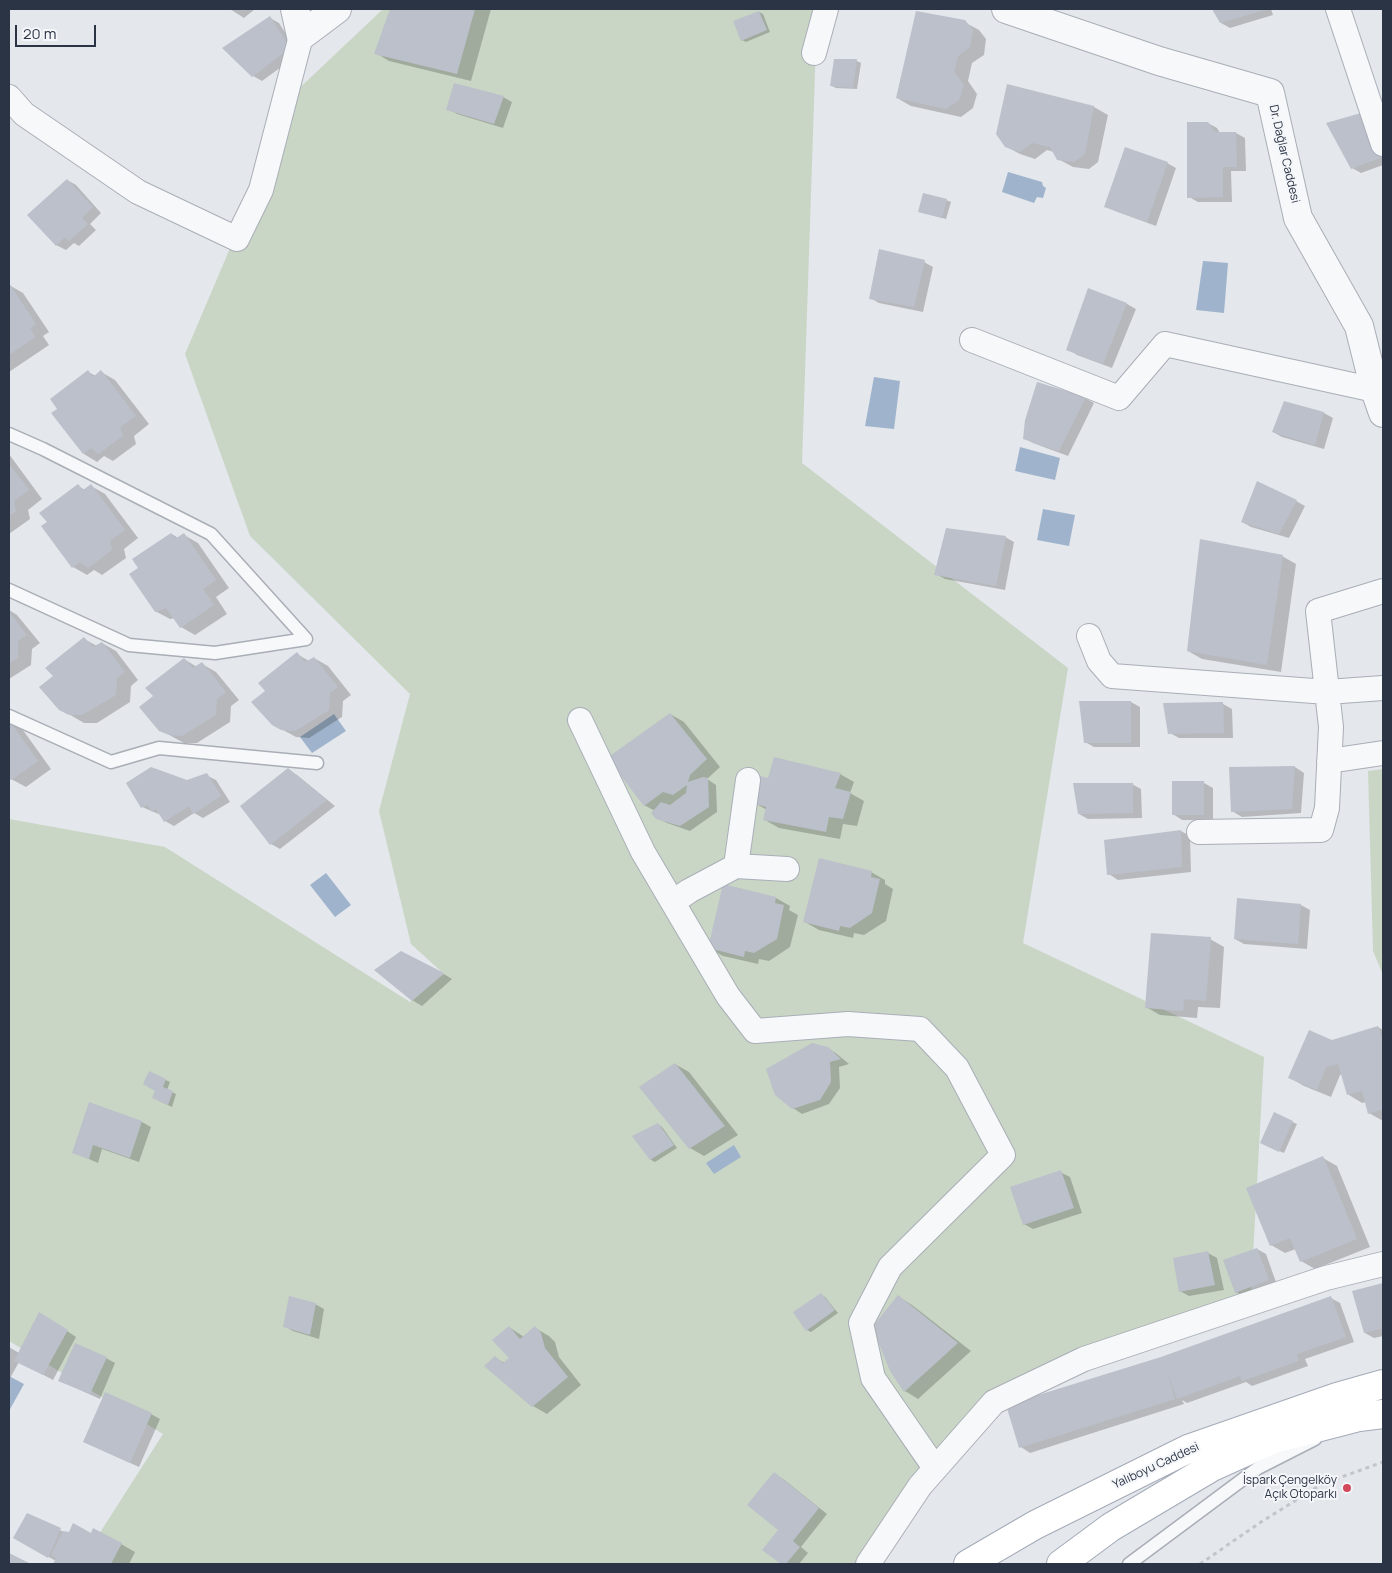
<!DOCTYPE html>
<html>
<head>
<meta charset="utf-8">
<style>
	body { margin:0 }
	#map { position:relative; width:1392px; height:1573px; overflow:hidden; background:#e4e7ec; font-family:Manrope,sans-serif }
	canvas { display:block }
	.frame { position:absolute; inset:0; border:10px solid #2b3445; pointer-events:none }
	.scale { position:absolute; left:15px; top:25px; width:81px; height:22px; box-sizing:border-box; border:2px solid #2b3445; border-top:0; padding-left:6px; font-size:15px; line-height:18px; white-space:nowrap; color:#2b3445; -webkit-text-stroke:4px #f4f6f9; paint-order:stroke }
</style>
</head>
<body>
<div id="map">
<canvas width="1392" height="1573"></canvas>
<div class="frame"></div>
<div class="scale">20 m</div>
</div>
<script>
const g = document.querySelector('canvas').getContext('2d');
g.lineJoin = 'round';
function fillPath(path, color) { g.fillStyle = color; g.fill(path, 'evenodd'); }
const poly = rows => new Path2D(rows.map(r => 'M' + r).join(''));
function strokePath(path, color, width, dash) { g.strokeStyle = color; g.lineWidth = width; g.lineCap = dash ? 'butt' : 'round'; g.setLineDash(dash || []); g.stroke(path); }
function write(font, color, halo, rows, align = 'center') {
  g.font = font + ' Manrope,sans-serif'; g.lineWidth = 4; g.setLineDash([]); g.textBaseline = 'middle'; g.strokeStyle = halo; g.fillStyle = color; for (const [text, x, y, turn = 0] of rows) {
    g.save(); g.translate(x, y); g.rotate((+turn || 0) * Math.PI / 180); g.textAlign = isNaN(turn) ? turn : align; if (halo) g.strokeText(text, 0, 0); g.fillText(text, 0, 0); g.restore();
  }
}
const green = poly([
	[383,9,816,9,817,13,802,463,1068,668,1023,943,1264,1057,1250,1310,977,1404,869,1564,96,1564,85,1556,163,1434,9,1341,9,819,165,847,410,1002,444,974,411,944,379,811,410,694,250,536,185,354,231,246,291,96],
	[1383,769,1383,975,1373,951,1368,771]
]);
const water = poly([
	[1008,172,1042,182,1043,186,1046,188,1043,198,1037,197,1034,203,1002,192],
	[1203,261,1228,263,1224,313,1196,310],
	[874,377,900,381,894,429,865,426],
	[1020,447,1060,458,1055,480,1015,471],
	[1043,509,1075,515,1069,546,1037,540],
	[334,714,346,731,312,753,300,737],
	[326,873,351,905,335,917,310,885],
	[734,1145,741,1157,714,1174,706,1163],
	[9,1376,24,1384,9,1411]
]);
const shadow = poly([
	[230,9,255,9,244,18],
	[391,9,491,9,471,81,389,61,376,53],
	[1213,9,1271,9,1273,15,1230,28,1221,23],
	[759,12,763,14,770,32,746,42,742,40],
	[270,18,279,23,299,54,262,81,253,76],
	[964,22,979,30,986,39,984,55,972,63,968,81,977,94,973,108,961,117,911,106,897,98],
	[835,60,857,61,861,63,857,89,836,88,832,86],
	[1008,85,1094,107,1108,115,1098,162,1089,169,1073,167,1058,159,1054,152,1047,150,1035,159,1020,154,1005,146],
	[503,97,512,102,503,128,457,114,448,109],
	[1208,123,1217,128,1220,133,1236,133,1245,138,1246,171,1231,171,1232,202,1198,202,1189,197],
	[1383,145,1383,165,1361,173,1352,168],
	[1167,163,1176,168,1156,226,1115,211,1106,206],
	[67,180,76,185,101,213,90,224,96,230,79,246,74,243,66,250,56,245],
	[946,200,951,202,946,219,920,212],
	[924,262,933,267,923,312,879,303,870,298],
	[9,285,23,293,49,332,43,336,49,345,9,372],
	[1089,290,1127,304,1136,309,1112,368,1077,355,1068,349],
	[88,372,96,376,101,372,115,380,149,424,134,436,136,444,113,461,104,456,97,462,84,454,59,409],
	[1085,398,1094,403,1068,456,1033,443,1024,438],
	[1285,403,1324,413,1333,418,1324,449,1282,437,1273,432],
	[9,454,42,499,28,510,30,519,9,534],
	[78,486,85,490,91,486,105,494,138,538,124,549,126,558,102,575,94,570,87,575,73,567,43,527,48,523],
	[1296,501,1305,506,1289,538,1251,527,1242,522],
	[172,534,178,538,184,535,198,543,229,588,216,597,227,614,195,635,181,627,175,618,170,619,155,611,139,569],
	[1005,537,1014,542,1005,590,945,579,936,574],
	[1282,556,1296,564,1281,672,1202,659,1188,651],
	[9,610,17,615,40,643,32,649,31,665,9,679],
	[84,639,97,646,102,643,116,651,138,680,131,686,130,702,97,723,84,723,60,709,54,676],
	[297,654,309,661,314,658,328,666,351,695,343,701,342,717,309,738,296,737,272,724,267,691],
	[184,659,197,667,202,664,216,672,239,700,231,706,230,722,197,743,184,743,160,730,155,696],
	[1131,702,1140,707,1140,747,1094,747,1085,742],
	[1165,704,1223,704,1232,709,1233,738,1179,738,1170,733],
	[670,714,684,722,720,767,707,779,716,785,717,812,690,831,667,823,657,818,655,811,644,805],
	[9,719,20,726,51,769,26,787,11,779,9,781],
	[1295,767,1304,773,1301,813,1242,817,1232,811],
	[288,770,297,775,335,806,280,849,271,844],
	[840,774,854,782,850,793,864,801,857,826,843,824,840,839,779,828,765,820,767,810,753,802,768,779],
	[206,775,216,780,230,802,203,818,194,813,174,826,165,821,161,815,142,807,187,781],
	[1173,782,1204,783,1213,788,1213,820,1182,820,1173,814],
	[1132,784,1141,789,1142,818,1088,819,1079,814],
	[1181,831,1190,836,1191,872,1118,880,1109,874],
	[871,872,885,880,885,884,893,889,886,921,864,935,854,933,853,938,819,930,805,922],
	[724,885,776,898,790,906,789,910,798,915,790,947,769,961,759,959,758,964,723,956,709,948],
	[1301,905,1310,910,1307,949,1244,944,1235,939],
	[1210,939,1224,947,1220,1008,1198,1007,1197,1018,1160,1015,1146,1007],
	[401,953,444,974,452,979,422,1006,412,1000],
	[1378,1027,1383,1030,1383,1121,1369,1113,1366,1102,1362,1103,1349,1095,1342,1074,1340,1075,1331,1097,1304,1086,1290,1078,1331,1041],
	[828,1048,837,1054,849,1064,839,1067,840,1088,829,1104,802,1114,793,1108],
	[675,1064,689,1072,738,1135,704,1156,690,1148],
	[149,1072,170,1082,167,1090,176,1094,172,1107,157,1100,157,1090],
	[90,1104,142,1122,151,1127,139,1162,102,1149,98,1163,73,1152],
	[1274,1114,1297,1124,1284,1153,1265,1145],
	[658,1124,662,1127,677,1148,655,1162,651,1160],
	[1323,1158,1337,1166,1370,1247,1315,1269,1301,1261,1296,1249,1285,1253,1271,1245],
	[1060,1172,1070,1177,1082,1213,1033,1229,1024,1224],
	[1257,1249,1266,1254,1277,1285,1245,1297,1236,1292],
	[1208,1253,1217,1258,1224,1290,1189,1296,1180,1291],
	[1383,1284,1383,1336,1374,1338,1365,1333,1354,1292],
	[821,1295,825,1297,838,1313,811,1332,807,1330],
	[899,1297,912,1305,971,1351,918,1399,905,1391],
	[1331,1298,1340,1303,1354,1342,1305,1359,1308,1366,1252,1386,1246,1382,1187,1403,1182,1400,1184,1404,1030,1453,1021,1447,1162,1358],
	[315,1304,324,1309,319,1339,293,1331,284,1326],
	[49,1319,76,1337,53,1380,19,1362,9,1380,9,1347,19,1353],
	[509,1327,524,1337,535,1328,549,1336,555,1342,559,1357,581,1385,547,1414,533,1406,495,1358,505,1363,511,1358],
	[106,1358,115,1363,100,1399,69,1385],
	[151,1414,160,1419,139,1467,84,1442],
	[774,1474,783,1479,827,1514,801,1547,808,1553,799,1564,783,1564,764,1549,780,1530],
	[28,1515,66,1533,91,1535,121,1544,135,1552,129,1564,54,1564,56,1561,15,1538]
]);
const building = poly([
	[390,9,475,9,457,74,374,54],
	[1212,9,1268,9,1220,23],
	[759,11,767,30,741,41,733,21],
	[916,11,965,20,973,30,970,47,958,56,954,72,964,85,959,100,946,109,896,98],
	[270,16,290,48,252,77,222,48],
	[834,59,857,59,853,88,830,86],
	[454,83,504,96,494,124,446,110],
	[1007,84,1094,106,1085,154,1074,162,1057,160,1050,147,1032,143,1020,152,1005,147,996,134],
	[1361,113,1383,157,1351,169,1326,123],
	[1187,122,1208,122,1215,132,1236,132,1237,167,1223,167,1223,197,1187,198],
	[1125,147,1168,162,1147,222,1104,207],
	[67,179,93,207,82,218,88,224,69,241,65,237,56,246,27,215],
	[923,193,947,199,942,218,918,212],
	[879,249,925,260,914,307,869,299],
	[9,283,36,324,30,328,35,337,9,355],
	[1088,288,1127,303,1103,364,1066,350],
	[88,370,93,377,101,370,136,416,120,427,123,436,98,454,91,448,83,454,51,413,57,409,50,399],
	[1037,382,1086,397,1059,451,1023,439,1025,420],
	[1284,401,1324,412,1315,445,1272,432],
	[9,464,29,490,14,501,16,511,9,516],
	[1257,481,1297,500,1279,534,1241,522],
	[78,484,83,490,91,484,125,530,110,541,112,550,88,568,80,562,72,568,41,526,47,522,39,513],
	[946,528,1006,536,996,586,934,575],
	[171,533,175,539,184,533,216,580,203,589,214,605,180,628,166,608,155,612,129,574,138,568,132,559],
	[1200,539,1283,555,1267,665,1187,651],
	[9,612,27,635,18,641,18,658,9,663],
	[84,637,93,647,102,642,125,672,117,678,116,695,82,715,69,715,59,710,39,687,53,676,45,668],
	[297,652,305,662,314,657,338,687,330,693,329,710,295,731,281,730,272,725,251,702,265,691,258,683],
	[184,658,193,668,202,662,226,692,217,699,216,715,182,736,169,735,159,731,139,707,153,696,145,688],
	[1079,701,1131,701,1131,743,1084,743],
	[1223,702,1224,733,1168,734,1163,703],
	[670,713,707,759,690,775,688,782,703,777,708,778,709,807,680,826,656,819,651,813,661,802,670,805,686,793,687,785,673,795,663,792,644,806,607,758],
	[9,720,38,761,11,780,9,777],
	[774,757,841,773,835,788,851,792,843,819,829,817,826,832,763,820,766,807,752,803,756,775,768,778],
	[1295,766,1292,809,1231,812,1229,767],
	[151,767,187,780,207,773,221,796,193,814,189,806,164,822,156,809,152,812,147,804,141,808,126,783],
	[288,768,327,800,270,845,240,806],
	[1172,781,1204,781,1204,815,1172,815],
	[1073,783,1133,783,1133,813,1078,814],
	[1181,830,1182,867,1107,875,1104,840],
	[819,858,872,871,871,877,880,879,872,913,850,928,840,926,839,931,803,922],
	[723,884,776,897,775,903,784,905,777,939,754,953,745,951,744,957,708,948],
	[1237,898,1301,904,1298,944,1234,939],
	[1151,933,1211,937,1206,1001,1184,999,1183,1011,1145,1008],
	[401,951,444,973,412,1001,374,970],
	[1378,1026,1383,1043,1383,1109,1368,1114,1362,1091,1347,1095,1338,1064,1326,1067,1317,1090,1288,1078,1309,1030,1332,1040],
	[812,1043,828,1047,841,1059,830,1062,831,1082,820,1100,792,1109,775,1095,766,1069],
	[675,1063,725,1126,689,1149,639,1087],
	[149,1071,166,1079,163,1087,173,1091,168,1105,152,1098,155,1091,143,1084],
	[89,1102,142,1121,130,1158,93,1145,89,1159,72,1153],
	[1274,1112,1293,1121,1279,1152,1260,1143],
	[658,1123,674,1145,650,1160,632,1136],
	[1323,1156,1357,1239,1300,1262,1290,1238,1270,1246,1246,1188],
	[1061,1170,1074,1208,1023,1225,1010,1187],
	[1257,1248,1269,1280,1235,1293,1223,1260],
	[1208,1251,1215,1285,1179,1292,1173,1258],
	[1383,1283,1383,1328,1364,1333,1352,1291],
	[821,1293,835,1310,806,1331,793,1312],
	[898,1295,958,1343,904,1392,890,1371,879,1344,874,1325],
	[289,1296,316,1303,310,1335,283,1327],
	[1331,1296,1346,1337,1297,1354,1299,1361,1242,1381,1240,1376,1177,1399,1166,1368,1175,1399,1019,1448,1006,1405,1161,1357],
	[39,1312,68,1330,43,1375,14,1361],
	[509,1326,520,1339,535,1326,541,1333,545,1348,568,1377,532,1407,484,1366,495,1356,503,1363,509,1358,492,1340],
	[75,1343,107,1357,90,1394,58,1381],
	[105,1392,152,1413,130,1463,83,1442],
	[774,1472,819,1508,793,1541,800,1547,786,1564,781,1564,762,1550,778,1530,747,1505],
	[27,1513,61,1528,48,1558,13,1538],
	[73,1523,91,1533,93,1528,122,1543,111,1564,53,1564,56,1558,51,1555,63,1531,69,1532],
	[9,1553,31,1564,9,1564]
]);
const path = poly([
	[1200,1564,1261,1522,1322,1484,1383,1462]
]);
const service = poly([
	[9,434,43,449,211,534,306,639,215,653,129,645,9,590],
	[9,716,111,762,159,748,317,763],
	[1129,1564,1258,1468,1315,1439]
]);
const minor = poly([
	[1338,9,1383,144],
	[814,53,826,9],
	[9,97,24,114,138,192,237,239,261,190,301,36],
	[972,340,1119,398,1165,344,1375,390],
	[1089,636,1099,661,1112,676,1327,692,1383,688],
	[580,720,643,852,728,996,755,1031,848,1024,920,1029,957,1068,1003,1155,890,1267,861,1323,873,1378,935,1468],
	[1329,761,1383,753],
	[1199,832,1321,830,1327,808,1331,727,1318,611,1383,591],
	[736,866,748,780],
	[673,902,689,891,736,866,787,869],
	[868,1564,920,1486,994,1402,1084,1359,1326,1278,1383,1264]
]);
const tertiary = poly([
	[295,9,301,36,337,9],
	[1006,9,1159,61,1270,93,1298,218,1359,326,1375,390,1383,413]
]);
const primary = poly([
	[968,1564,1035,1525,1188,1449,1337,1397,1383,1384],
	[1061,1564,1111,1527,1212,1467,1274,1439,1359,1417,1383,1414]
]);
const markers = [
	[1347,1488,5,"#d1495b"]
];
const streetNames = [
	["Dr. Dağlar Caddesi",1284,154,77],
	["Yalıboyu Caddesi",1156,1466,-25]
];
const poiNames = [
	["İspark Çengelköy",1337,1481],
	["Açık Otoparkı",1337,1495]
];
fillPath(green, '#c9d6c5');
fillPath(water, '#9fb4cc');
fillPath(shadow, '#0003');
fillPath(building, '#bbc0ca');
strokePath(service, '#a9aeb7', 15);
strokePath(minor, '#a9aeb7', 26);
strokePath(tertiary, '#a9aeb7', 30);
strokePath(primary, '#a3abb8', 30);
strokePath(path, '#c2c5cb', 3, [4, 4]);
strokePath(service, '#f7f8fa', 12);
strokePath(minor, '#f7f8fa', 24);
strokePath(tertiary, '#f7f8fa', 28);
strokePath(primary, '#fff', 28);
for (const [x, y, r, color] of markers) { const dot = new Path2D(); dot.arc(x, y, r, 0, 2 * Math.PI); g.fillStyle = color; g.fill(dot); strokePath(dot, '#f4f6f9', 2); }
write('12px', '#2b3445', '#f4f6f9', streetNames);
write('12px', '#2b3445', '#f4f6f9', poiNames, 'right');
</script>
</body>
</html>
